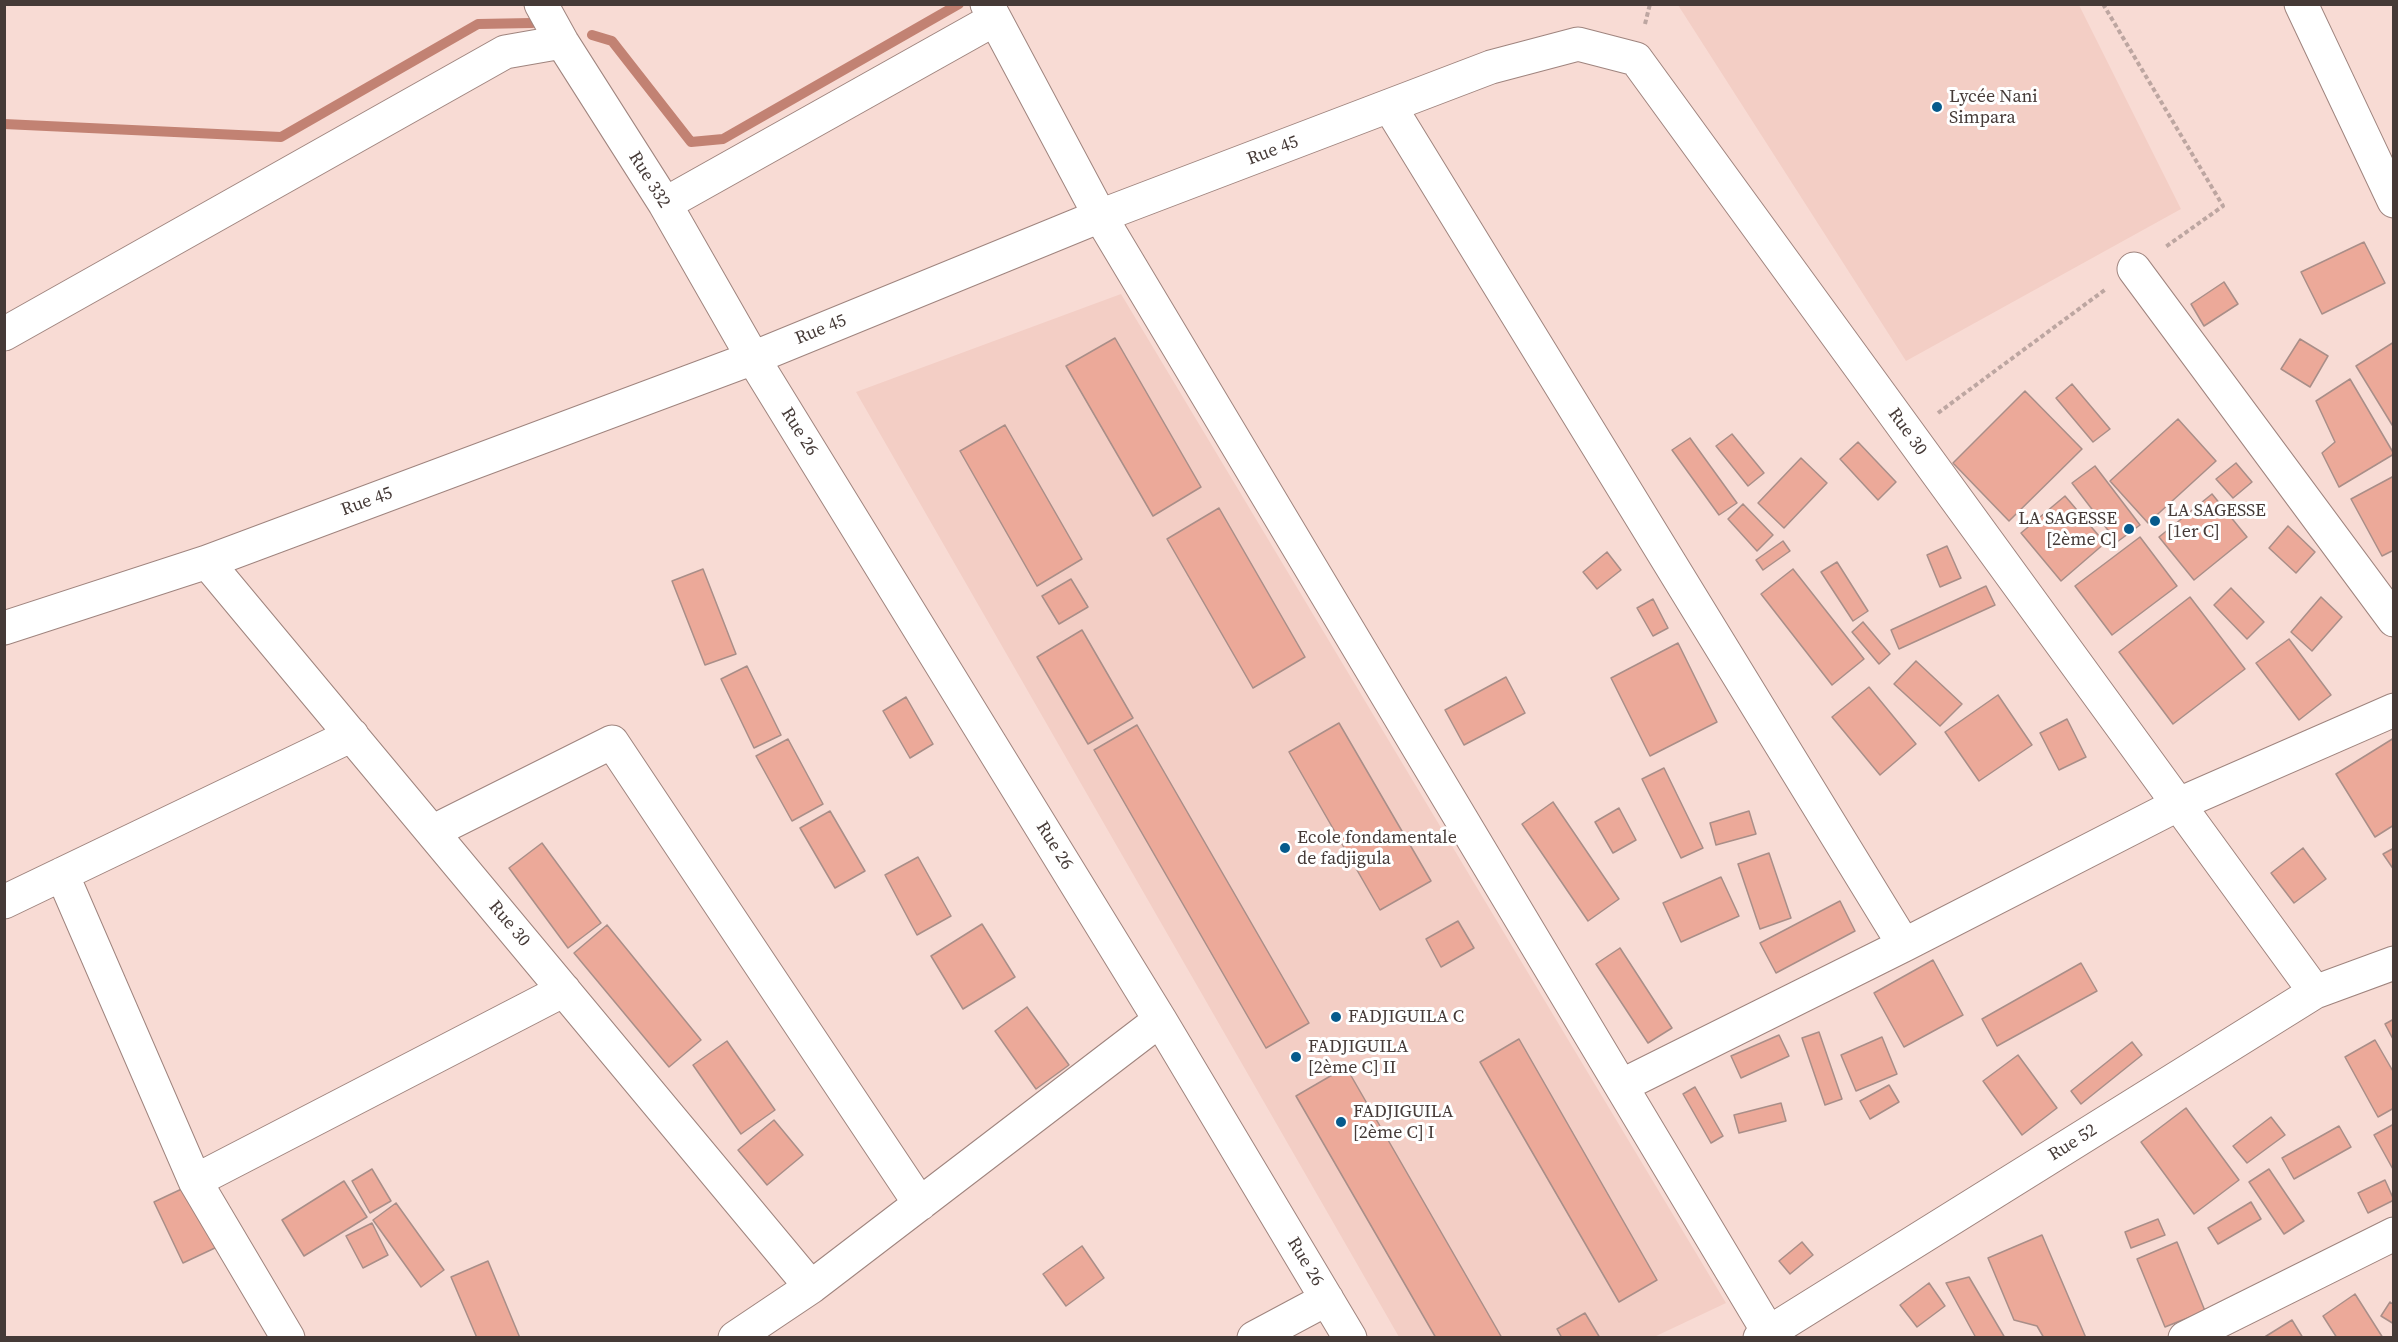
<!DOCTYPE html>
<html>
<head>
<meta charset="utf-8">
<style>
	body { margin:0 }
	#map { position:relative; width:2398px; height:1342px; overflow:hidden; background:#f8dbd4; font-family:"Source Serif 4",serif }
	canvas { display:block }
	.frame { position:absolute; inset:0; border:6px solid #453a37; pointer-events:none }
</style>
</head>
<body>
<div id="map">
<canvas width="2398" height="1342"></canvas>
<div class="frame"></div>
</div>
<script>
const g = document.querySelector('canvas').getContext('2d');
g.lineJoin = 'round';
function fillPath(path, color) { g.fillStyle = color; g.fill(path, 'evenodd'); }
const poly = rows => new Path2D(rows.map(r => 'M' + r).join(''));
function strokePath(path, color, width, dash) { g.strokeStyle = color; g.lineWidth = width; g.lineCap = dash ? 'butt' : 'round'; g.setLineDash(dash || []); g.stroke(path); }
function write(font, color, halo, rows, align = 'center') {
  g.font = font + ' "Source Serif 4",serif'; g.lineWidth = 6; g.setLineDash([]); g.textBaseline = 'middle'; g.strokeStyle = halo; g.fillStyle = color; for (const [text, x, y, turn = 0] of rows) {
    g.save(); g.translate(x, y); g.rotate((+turn || 0) * Math.PI / 180); g.textAlign = isNaN(turn) ? turn : align; if (halo) g.strokeText(text, 0, 0); g.fillText(text, 0, 0); g.restore();
  }
}
const built = poly([
	[1678,5,2079,5,2181,209,1906,361],
	[1121,294,1726,1303,1654,1337,1399,1337,856,392]
]);
const stream = poly([
	[592,35,612,41,691,142,723,139,959,4],
	[4,124,281,137,478,24,532,23]
]);
const building = poly([
	[2364,242,2385,283,2322,314,2301,272,2364,242],
	[2224,282,2238,304,2204,326,2191,304,2224,282],
	[1115,338,1201,487,1153,516,1066,366,1115,338],
	[2300,339,2328,356,2310,387,2281,369,2300,339],
	[2394,342,2394,428,2356,366,2394,342],
	[2350,379,2394,454,2339,487,2322,453,2335,442,2316,401,2350,379],
	[2072,384,2110,429,2093,442,2056,398,2072,384],
	[2025,391,2082,449,2009,521,1953,463,2025,391],
	[2178,419,2216,461,2148,523,2110,481,2178,419],
	[1005,425,1082,559,1037,586,960,451,1005,425],
	[1732,434,1764,473,1748,486,1716,446,1732,434],
	[1690,438,1737,503,1719,515,1672,450,1690,438],
	[1858,442,1896,482,1878,500,1840,459,1858,442],
	[1801,458,1827,483,1784,528,1758,503,1801,458],
	[2236,463,2252,482,2233,498,2216,479,2236,463],
	[2095,466,2140,525,2117,542,2072,483,2095,466],
	[2394,476,2394,550,2382,556,2351,499,2394,476],
	[2212,494,2247,537,2194,580,2159,537,2212,494],
	[2065,496,2105,543,2061,581,2021,533,2065,496],
	[1743,504,1773,535,1757,551,1728,519,1743,504],
	[1219,508,1305,657,1253,688,1167,539,1219,508],
	[2288,526,2315,552,2296,573,2269,548,2288,526],
	[2140,537,2177,586,2112,635,2075,586,2140,537],
	[1783,541,1790,551,1763,570,1756,560,1783,541],
	[1947,546,1961,578,1940,587,1927,555,1947,546],
	[1607,552,1621,570,1597,589,1583,572,1607,552],
	[1837,562,1868,611,1853,621,1821,572,1837,562],
	[703,569,736,654,705,665,672,581,703,569],
	[1793,569,1864,659,1832,685,1761,594,1793,569],
	[1071,579,1088,607,1059,624,1042,596,1071,579],
	[1986,586,1995,605,1899,649,1891,630,1986,586],
	[2231,588,2264,622,2247,639,2214,605,2231,588],
	[2190,597,2245,669,2173,724,2119,652,2190,597],
	[2321,597,2342,617,2312,651,2291,632,2321,597],
	[1653,599,1668,628,1653,636,1637,608,1653,599],
	[1863,622,1890,654,1879,664,1852,632,1863,622],
	[1082,630,1133,718,1088,744,1037,657,1082,630],
	[2289,639,2331,695,2299,720,2256,663,2289,639],
	[1678,643,1717,722,1650,756,1611,678,1678,643],
	[1916,661,1962,704,1940,726,1894,684,1916,661],
	[747,666,781,735,754,748,721,679,747,666],
	[1506,677,1525,713,1464,745,1445,710,1506,677],
	[1869,687,1916,744,1880,775,1832,717,1869,687],
	[1998,695,2032,745,1979,781,1945,732,1998,695],
	[906,697,933,744,910,758,883,711,906,697],
	[2067,719,2086,757,2059,770,2040,733,2067,719],
	[1339,723,1431,881,1380,910,1289,752,1339,723],
	[1137,725,1309,1023,1266,1048,1094,750,1137,725],
	[2394,738,2394,825,2375,837,2336,774,2394,738],
	[788,739,823,804,792,821,756,756,788,739],
	[1664,768,1703,848,1681,858,1642,779,1664,768],
	[1553,802,1619,899,1588,921,1522,824,1553,802],
	[1619,808,1636,840,1613,853,1595,822,1619,808],
	[830,811,865,871,835,888,800,828,830,811],
	[1749,811,1756,834,1716,845,1710,823,1749,811],
	[542,843,601,923,568,948,509,868,542,843],
	[2303,848,2326,879,2294,903,2271,873,2303,848],
	[2394,848,2394,870,2383,854,2394,848],
	[1769,853,1791,918,1760,929,1738,864,1769,853],
	[918,857,951,916,917,935,885,875,918,857],
	[1721,877,1739,916,1681,942,1663,903,1721,877],
	[1840,901,1855,931,1776,973,1760,943,1840,901],
	[1458,921,1474,948,1441,967,1426,939,1458,921],
	[982,924,1015,977,963,1009,931,956,982,924],
	[607,925,701,1040,669,1067,574,953,607,925],
	[1620,948,1672,1028,1648,1043,1596,964,1620,948],
	[1933,960,1963,1015,1904,1047,1874,993,1933,960],
	[2081,963,2097,991,1997,1046,1982,1019,2081,963],
	[1027,1007,1069,1065,1036,1089,995,1031,1027,1007],
	[2394,1019,2394,1041,2385,1024,2394,1019],
	[1819,1032,1842,1099,1825,1105,1802,1038,1819,1032],
	[1779,1035,1789,1056,1741,1078,1731,1056,1779,1035],
	[1882,1037,1897,1074,1856,1091,1841,1055,1882,1037],
	[1519,1039,1657,1280,1619,1302,1480,1062,1519,1039],
	[2375,1040,2394,1073,2394,1108,2378,1117,2345,1057,2375,1040],
	[727,1041,775,1110,741,1134,693,1065,727,1041],
	[2132,1042,2142,1055,2081,1104,2071,1091,2132,1042],
	[2018,1055,2057,1108,2022,1135,1983,1081,2018,1055],
	[1346,1067,1502,1338,1436,1338,1296,1096,1346,1067],
	[1889,1085,1899,1102,1870,1119,1860,1101,1889,1085],
	[1695,1087,1723,1136,1711,1143,1683,1094,1695,1087],
	[1781,1103,1786,1121,1739,1133,1734,1115,1781,1103],
	[2186,1108,2239,1180,2194,1214,2141,1142,2186,1108],
	[2271,1117,2285,1135,2247,1163,2233,1146,2271,1117],
	[774,1120,803,1155,767,1185,738,1150,774,1120],
	[2394,1124,2394,1171,2374,1135,2394,1124],
	[2339,1126,2351,1147,2294,1179,2282,1158,2339,1126],
	[372,1169,391,1201,370,1213,352,1181,372,1169],
	[2269,1169,2304,1221,2284,1234,2249,1182,2269,1169],
	[2385,1180,2394,1200,2368,1213,2358,1193,2385,1180],
	[344,1181,367,1217,304,1256,282,1220,344,1181],
	[188,1186,217,1247,183,1263,154,1202,188,1186],
	[2251,1202,2261,1219,2218,1244,2208,1228,2251,1202],
	[396,1203,444,1270,421,1287,373,1220,396,1203],
	[2158,1219,2165,1235,2131,1248,2125,1232,2158,1219],
	[372,1223,388,1255,363,1268,346,1236,372,1223],
	[2042,1235,2086,1338,2044,1338,2037,1326,2014,1320,1988,1258,2042,1235],
	[1802,1242,1813,1255,1790,1274,1779,1261,1802,1242],
	[2177,1242,2205,1311,2165,1327,2137,1259,2177,1242],
	[1082,1246,1104,1278,1066,1306,1043,1274,1082,1246],
	[488,1261,520,1338,477,1338,451,1277,488,1261],
	[1969,1277,2005,1338,1976,1338,1946,1283,1969,1277],
	[1929,1283,1945,1306,1917,1327,1900,1305,1929,1283],
	[2355,1294,2383,1338,2337,1338,2323,1316,2355,1294],
	[2390,1302,2394,1305,2394,1324,2381,1316,2390,1302],
	[1585,1313,1600,1338,1562,1338,1557,1329,1585,1313],
	[2292,1320,2303,1338,2263,1338,2292,1320]
]);
const path = poly([
	[2103,4,2223,206,2164,248],
	[1645,24,1650,4],
	[1938,413,2106,289]
]);
const minor = poly([
	[541,4,562,42,665,204,753,358,1160,1020,1350,1338],
	[987,4,1100,216,1772,1338],
	[2301,4,2394,201],
	[1390,107,1904,945],
	[665,204,995,19],
	[2134,269,2394,620],
	[4,334,505,52,562,42],
	[207,562,811,1287],
	[4,628,207,562,753,358,1100,216,1491,67,1578,44,1636,59,2315,992],
	[432,832,612,742,920,1204],
	[62,874,195,1181,288,1338],
	[4,902,352,735],
	[1621,1086,1904,945,2179,804,2394,710],
	[195,1181,564,990],
	[735,1338,811,1287,1160,1020],
	[1254,1338,1327,1299],
	[1760,1338,2315,992,2394,963],
	[2185,1338,2394,1234]
]);
const markers = [
	[1937,107,6,"#065a8c"],
	[2155,521,6,"#065a8c"],
	[2129,529,6,"#065a8c"],
	[1285,848,6,"#065a8c"],
	[1336,1017,6,"#065a8c"],
	[1296,1057,6,"#065a8c"],
	[1341,1122,6,"#065a8c"]
];
const poiNames = [
	["Lycée Nani",1949,97],
	["Simpara",1949,118],
	["LA SAGESSE",2167,511],
	["[1er C]",2167,532],
	["LA SAGESSE",2117,519,"right"],
	["[2ème C]",2117,540,"right"],
	["Ecole fondamentale",1297,838],
	["de fadjigula",1297,859],
	["FADJIGUILA C",1348,1017],
	["FADJIGUILA",1308,1047],
	["[2ème C] II",1308,1068],
	["FADJIGUILA",1353,1112],
	["[2ème C] I",1353,1133]
];
const streetNames = [
	["Rue 45",1273,151,-21],
	["Rue 332",649,180,58],
	["Rue 45",821,330,-22],
	["Rue 26",799,432,58],
	["Rue 30",1907,432,54],
	["Rue 45",367,502,-20],
	["Rue 26",1054,846,58],
	["Rue 30",509,924,50],
	["Rue 52",2073,1143,-32],
	["Rue 26",1305,1262,59]
];
fillPath(built, '#f3cec5');
strokePath(stream, '#c28273', 10);
fillPath(building, '#eca999');
strokePath(building, '#a98e88', 1.5);
strokePath(minor, '#9f847e', 35);
strokePath(path, '#bda6a1', 4, [4.5, 3]);
strokePath(minor, '#fff', 33);
for (const [x, y, r, color] of markers) { const dot = new Path2D(); dot.arc(x, y, r, 0, 2 * Math.PI); g.fillStyle = color; g.fill(dot); strokePath(dot, '#fff', 2); }
write('18px', '#453a37', '#fff', poiNames, 'left');
write('18px', '#453a37', '#fff', streetNames);
</script>
</body>
</html>
